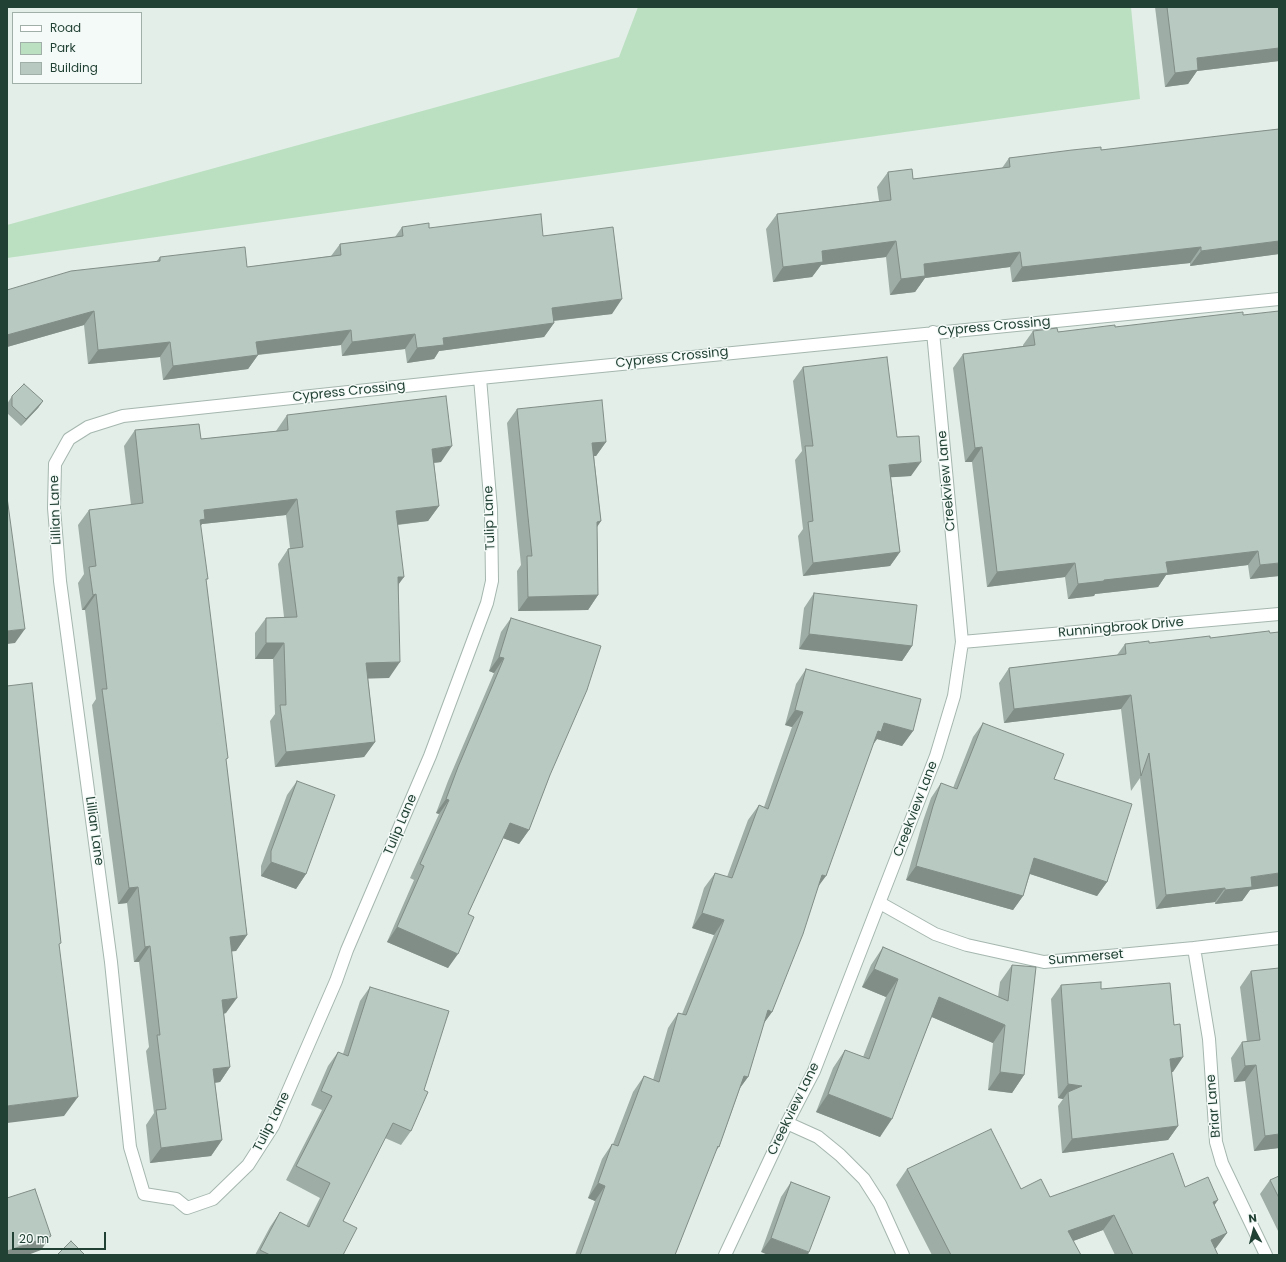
<!DOCTYPE html>
<html>
<head>
<meta charset="utf-8">
<style>
	body { margin:0 }
	#map { position:relative; width:1286px; height:1262px; overflow:hidden; background:#e3eee8; font-family:Poppins,sans-serif }
	canvas { display:block }
	.frame { position:absolute; inset:0; border:8px solid #224135; pointer-events:none }
	.legend { position:absolute; left:12px; top:12px; width:130px; height:72px; box-sizing:border-box; background:#f4faf7; border:1px solid #a0b0a9; margin:0; padding:5px 7px; list-style:none; font-size:12px; color:#224135 }
	.legend li { display:flex; align-items:center; gap:8px; height:20px }
	.legend b { width:20px; border:1px solid #a0b0a9 }
	.north { position:absolute; left:1234px; top:1210px; width:40px; height:40px; -webkit-text-stroke:3px #f4faf7; paint-order:stroke; rotate:353deg; font-size:11px; font-weight:700; line-height:16px; text-align:center; color:#224135 }
	.north::after { content:''; display:block; margin:auto; width:14px; height:18px; background:#224135; clip-path:polygon(50% 0,100% 100%,50% 72%,0 100%) }
	.scale { position:absolute; left:12px; top:1232px; width:94px; height:18px; box-sizing:border-box; border:2px solid #224135; border-top:0; padding-left:5px; font-size:12px; line-height:14px; white-space:nowrap; color:#224135; -webkit-text-stroke:3px #f4faf7; paint-order:stroke }
</style>
</head>
<body>
<div id="map">
<canvas width="1286" height="1262"></canvas>
<div class="frame"></div>
<ul class="legend">
<li><b style="height:5px;background:#fff"></b>Road</li>
<li><b style="height:11px;background:#bbe0c1"></b>Park</li>
<li><b style="height:11px;background:#b8c9c1"></b>Building</li>
</ul>
<div class="north">N</div>
<div class="scale">20 m</div>
</div>
<script>
const g = document.querySelector('canvas').getContext('2d');
g.lineJoin = 'round';
function fillPath(path, color) { g.fillStyle = color; g.fill(path, 'evenodd'); }
const poly = rows => new Path2D(rows.map(r => 'M' + r).join(''));
function strokePath(path, color, width, dash) { g.strokeStyle = color; g.lineWidth = width; g.lineCap = dash ? 'butt' : 'round'; g.setLineDash(dash || []); g.stroke(path); }
function write(font, color, halo, rows, align = 'center') {
  g.font = font + ' Poppins,sans-serif'; g.lineWidth = 3; g.setLineDash([]); g.textBaseline = 'middle'; g.strokeStyle = halo; g.fillStyle = color; for (const [text, x, y, turn = 0] of rows) {
    g.save(); g.translate(x, y); g.rotate((+turn || 0) * Math.PI / 180); g.textAlign = isNaN(turn) ? turn : align; if (halo) g.strokeText(text, 0, 0); g.fillText(text, 0, 0); g.restore();
  }
}
const green = poly([
	[638,7,1131,7,1140,99,7,258,7,225,619,57]
]);
const minor = poly([
	[480,378,491,509,492,581,487,603,430,756,347,950,336,981,273,1126,248,1165,213,1199,187,1208,176,1199,144,1194,130,1147,111,962,60,581,54,508,55,464,69,439,88,427,123,416,480,378,1279,299],
	[962,642,1279,614],
	[880,903,935,934,967,945,1044,962,1194,948,1279,938],
	[1194,948,1209,1039,1216,1142,1222,1163,1266,1255],
	[787,1123,818,1137,840,1155,864,1179,880,1204,903,1255],
	[725,1255,787,1123,814,1071,936,756,954,696,962,642,933,332]
]);
const wall = poly([
	[1155,7,1279,7,1279,61,1197,71,1188,84,1165,87],
	[1279,129,1279,254,1190,266,1190,263,1012,282,1010,267,925,278,915,292,890,295,886,257,821,265,812,277,773,282,766,229,777,214,879,201,877,187,888,172,913,179,1002,168,1009,158,1101,150],
	[402,227,543,236,612,314,554,321,554,323,544,337,439,351,434,359,407,363,405,349,342,356,341,345,258,355,248,369,163,380,160,357,88,364,84,325,7,347,7,290,156,262,160,257,247,267,331,256,340,244,395,237],
	[1115,327,1279,576,1250,579,1248,565,1166,575,1158,587,1095,594,1094,596,1068,599,1065,577,987,587,972,462,965,462,953,368,963,354,1023,346,1023,345,1033,331,1058,332],
	[803,367,897,437,911,476,891,477,900,552,890,566,803,576,798,536,803,529,795,460,802,451,793,381],
	[12,396,43,401,38,408,21,426,7,413,7,404],
	[517,409,606,442,596,456,594,456,601,521,597,526,598,595,588,610,518,611,517,571,521,565,507,423],
	[287,415,441,462,434,463,439,506,428,521,398,525,399,585,389,678,368,678,375,742,364,757,275,767,270,721,275,714,273,659,255,659,255,633,266,618,284,617,278,564,288,549,290,548,286,515,202,524,200,526,226,761,247,935,236,951,231,951,226,1013,224,1014,230,1067,220,1082,215,1083,222,1140,211,1156,150,1163,146,1125,154,1113,146,1051,149,1047,139,962,134,962,127,903,118,904,92,705,96,699,85,610,82,610,78,583,84,574,78,525,89,510,131,505,124,446,135,430,201,439,276,431],
	[814,593,912,646,902,661,799,649,804,608],
	[511,618,550,775,529,830,519,844,503,838,468,914,448,968,387,942,414,880,410,878,439,814,436,813,448,781,494,673,489,671,501,632],
	[1149,643,1250,890,1242,901,1215,904,1215,902,1156,909,1140,778,1131,791,1121,709,1004,723,999,683,1009,668,1117,655,1125,644],
	[806,669,913,731,902,746,877,739,873,745,818,888,772,1012,764,1023,748,1077,740,1088,719,1147,715,1152,675,1255,575,1255,595,1201,588,1198,602,1159,612,1144,613,1144,633,1092,644,1076,653,1080,668,1028,678,1013,682,1014,714,935,692,928,704,888,715,873,727,877,748,820,759,805,764,807,792,727,785,725,796,684],
	[983,723,1054,779,1107,882,1097,896,1030,874,1023,896,1013,910,906,880,923,821,931,798,941,783,953,788,973,737],
	[297,781,306,874,296,889,261,876,261,866,287,795],
	[883,947,998,997,1000,982,1012,965,1024,1075,1012,1093,988,1090,993,1043,932,1017,880,1137,816,1112,833,1068,845,1050,863,1057,886,997,862,987,871,965],
	[1251,971,1279,1148,1254,1151,1245,1081,1234,1082,1231,1058,1242,1042,1247,1042,1240,987],
	[1061,985,1101,989,1173,1072,1171,1072,1178,1126,1168,1140,1062,1153,1058,1106,1063,1099,1058,1098,1051,999],
	[370,987,411,1131,401,1145,385,1138,343,1221,343,1255,255,1255,270,1227,280,1212,306,1226,320,1198,286,1180,322,1110,311,1105,328,1066,338,1052,343,1054,360,1001],
	[907,1169,1021,1189,1050,1197,1185,1187,1214,1206,1227,1233,1215,1248,1218,1255,1115,1255,1103,1230,1073,1241,1081,1255,932,1255,896,1185],
	[1279,1176,1279,1233,1260,1194,1270,1180],
	[791,1182,830,1197,761,1252,781,1197]
]);
const shadedWall = poly([
	[1279,48,1279,61,1197,71,1188,84,1165,87,1175,73,1197,58],
	[896,241,886,257,821,265,812,277,773,282,783,267,822,251],
	[1279,241,1279,254,1190,266,1201,251],
	[1201,247,1190,263,1012,282,1022,267],
	[1020,252,1010,267,925,278,915,292,890,295,901,279,924,264],
	[622,299,612,314,542,322,552,308],
	[94,311,84,325,7,347,7,335],
	[554,323,544,337,439,351,434,359,407,363,417,348,443,338],
	[351,330,341,345,246,356,256,342],
	[415,334,405,349,342,356,352,342],
	[170,342,160,357,88,364,98,350],
	[258,355,248,369,163,380,173,366],
	[43,401,38,408,21,426,26,419],
	[606,442,596,456,582,457,592,443],
	[452,446,441,462,421,464,432,449],
	[982,447,972,462,965,462,975,448],
	[921,462,911,476,880,478,889,465],
	[297,499,286,515,202,524,194,535,204,510],
	[439,506,428,521,385,526,396,511],
	[601,521,591,536,597,522],
	[1258,551,1248,565,1166,575,1158,587,1095,594,1094,596,1068,599,1078,584,1104,580,1166,562],
	[900,552,890,566,803,576,813,563],
	[1075,563,1065,577,987,587,997,572],
	[1279,563,1279,576,1250,579,1260,565],
	[398,577,404,577,393,592],
	[96,594,85,610,82,610,93,595],
	[598,595,588,610,518,611,528,597],
	[25,629,15,643,7,644,7,631],
	[809,634,912,646,902,661,799,649],
	[266,643,284,643,273,659,255,659],
	[499,657,504,658,494,673,489,671],
	[400,662,389,678,355,679,366,663],
	[1131,695,1121,709,1004,723,1014,709],
	[795,710,803,712,792,727,785,725],
	[884,723,913,731,902,746,877,739,871,747,878,731],
	[375,742,364,757,275,767,286,752],
	[446,799,449,800,439,814,436,813],
	[510,823,529,830,519,844,500,837],
	[1034,858,1107,882,1097,896,1024,872],
	[271,862,306,874,296,889,261,876],
	[916,866,1023,896,1013,910,906,880],
	[1279,873,1279,886,1250,890,1242,901,1215,904,1225,890,1251,877],
	[822,875,826,876,815,891],
	[138,887,127,903,118,904,129,888],
	[1225,888,1215,902,1156,909,1166,895],
	[702,913,724,920,714,935,692,928],
	[397,927,458,954,448,968,387,942],
	[247,935,236,951,219,953,230,937],
	[150,946,139,962,134,962,145,947],
	[874,969,898,979,886,997,862,987],
	[939,997,1005,1025,993,1043,927,1015],
	[237,998,226,1013,211,1015,222,1000],
	[768,1010,772,1012,761,1027],
	[1183,1057,1173,1072,1160,1073,1170,1059],
	[1256,1065,1245,1081,1234,1082,1245,1066],
	[230,1067,220,1082,202,1084,213,1069],
	[1000,1072,1024,1075,1012,1093,988,1090],
	[744,1076,748,1077,737,1092],
	[1068,1084,1082,1086,1068,1092,1063,1099,1058,1098],
	[828,1094,892,1119,880,1137,816,1112],
	[78,1097,64,1116,7,1123,7,1106],
	[1178,1126,1168,1140,1062,1153,1072,1139],
	[1279,1134,1279,1148,1254,1151,1265,1136],
	[222,1140,211,1156,150,1163,161,1148],
	[598,1183,605,1186,595,1201,588,1198],
	[1218,1200,1207,1216,1213,1202],
	[1114,1215,1103,1230,1057,1247,1068,1231],
	[1227,1233,1216,1248,1201,1255,1211,1240],
	[51,1236,41,1250,28,1255,7,1255,7,1251],
	[771,1238,809,1252,808,1255,768,1255,761,1252]
]);
const building = poly([
	[1167,7,1279,7,1279,48,1197,58,1198,70,1175,73,1167,7],
	[1279,129,1279,241,1201,251,1201,247,1022,267,1020,252,924,264,925,276,901,279,896,241,822,251,823,262,783,267,777,214,891,200,888,172,912,169,913,179,1010,167,1009,158,1072,150,1101,147,1101,150,1244,133,1279,129],
	[541,214,543,236,613,227,622,299,552,308,554,323,443,338,444,345,417,348,415,334,352,342,351,330,256,342,258,355,173,366,170,342,98,350,94,311,7,335,7,290,71,271,160,261,160,257,245,247,247,267,341,255,340,244,403,236,402,227,429,223,429,228,541,214],
	[1279,311,1279,563,1260,565,1258,551,1166,562,1168,573,1104,580,1104,581,1078,584,1075,563,997,572,982,447,975,448,963,354,1035,345,1033,331,1057,328,1058,332,1115,325,1115,327,1243,312,1243,315,1279,311],
	[887,357,897,437,919,436,921,462,889,465,900,552,813,563,808,522,813,521,805,446,813,446,803,367,887,357],
	[24,384,43,401,26,419,12,406,12,396,24,384],
	[446,396,452,446,432,449,439,506,396,511,404,577,398,577,400,662,366,663,375,742,286,752,280,705,286,705,284,643,266,643,266,618,297,617,288,549,303,547,297,499,204,510,205,519,200,520,208,579,206,579,228,758,226,759,247,935,230,937,237,998,222,1000,230,1067,213,1069,222,1140,161,1148,156,1110,166,1109,157,1035,160,1035,150,946,145,947,138,887,129,888,102,689,107,689,96,594,93,595,89,567,96,566,89,510,143,503,135,430,199,424,201,439,288,430,287,415,446,396],
	[602,400,606,442,592,443,601,521,597,522,598,595,528,597,527,556,532,556,517,409,602,400],
	[7,497,25,629,7,631,7,497],
	[814,593,917,605,912,646,809,634,814,593],
	[511,618,601,646,587,690,550,775,529,830,510,823,468,914,474,917,458,954,397,927,424,866,420,864,449,800,446,799,458,767,504,658,499,657,511,618],
	[1269,631,1270,633,1279,632,1279,873,1251,877,1252,887,1225,890,1225,888,1166,895,1149,753,1141,776,1131,695,1014,709,1009,668,1126,654,1125,644,1149,641,1149,643,1210,636,1210,638,1269,631],
	[806,669,921,699,913,731,884,723,881,732,878,731,826,876,822,875,803,934,772,1012,768,1010,748,1077,744,1076,719,1147,718,1146,675,1255,580,1255,605,1186,598,1183,612,1144,618,1146,644,1076,659,1082,678,1013,686,1015,724,920,702,913,715,873,732,878,759,805,768,809,803,712,795,710,806,669],
	[32,683,61,943,59,944,78,1097,7,1106,7,686,32,683],
	[983,723,1064,754,1054,779,1132,804,1107,882,1034,858,1023,896,916,866,933,806,941,783,957,789,983,723],
	[297,781,335,795,306,874,271,862,271,851,297,781],
	[883,947,1008,1001,1012,965,1036,967,1024,1075,1000,1072,1005,1025,939,997,892,1119,828,1094,845,1050,869,1059,898,979,874,969,883,947],
	[1279,968,1279,1134,1265,1136,1256,1065,1245,1066,1242,1042,1260,1040,1251,971,1279,968],
	[1101,982,1101,989,1170,983,1174,1025,1180,1024,1183,1057,1170,1059,1178,1126,1072,1139,1068,1092,1082,1086,1068,1084,1061,985,1101,982],
	[370,987,449,1011,424,1090,428,1092,411,1131,393,1123,343,1221,357,1228,343,1255,270,1255,260,1250,280,1212,309,1227,330,1183,296,1166,332,1096,321,1091,338,1052,348,1056,370,987],
	[991,1129,1021,1189,1041,1179,1050,1197,1173,1153,1185,1187,1208,1177,1218,1200,1213,1202,1227,1233,1211,1240,1218,1255,1133,1255,1114,1215,1068,1231,1081,1255,951,1255,907,1169,991,1129],
	[1279,1176,1279,1198,1270,1180,1279,1176],
	[791,1182,830,1197,809,1252,771,1238,791,1182],
	[35,1189,51,1236,7,1251,7,1198,35,1189],
	[71,1241,85,1255,57,1255,71,1241]
]);
const streetNames = [
	["Cypress Crossing",994,327,-5],
	["Cypress Crossing",672,358,-6],
	["Cypress Crossing",349,392,-6],
	["Creekview Lane",947,481,-95],
	["Lillian Lane",56,510,-92],
	["Tulip Lane",490,518,-92],
	["Runningbrook Drive",1121,628,-5],
	["Creekview Lane",916,809,-69],
	["Tulip Lane",401,825,-67],
	["Lillian Lane",94,831,82],
	["Summerset",1086,958,-5],
	["Briar Lane",1214,1106,-95],
	["Creekview Lane",794,1109,-64],
	["Tulip Lane",272,1122,-63]
];
fillPath(green, '#bbe0c1');
strokePath(minor, '#a5b7af', 14);
strokePath(minor, '#fff', 12);
fillPath(wall, '#9eada6');
fillPath(shadedWall, '#818d87');
fillPath(building, '#b8c9c1');
strokePath(building, '#818d87', 1);
write('13px', '#224135', '#f4faf7', streetNames);
</script>
</body>
</html>
